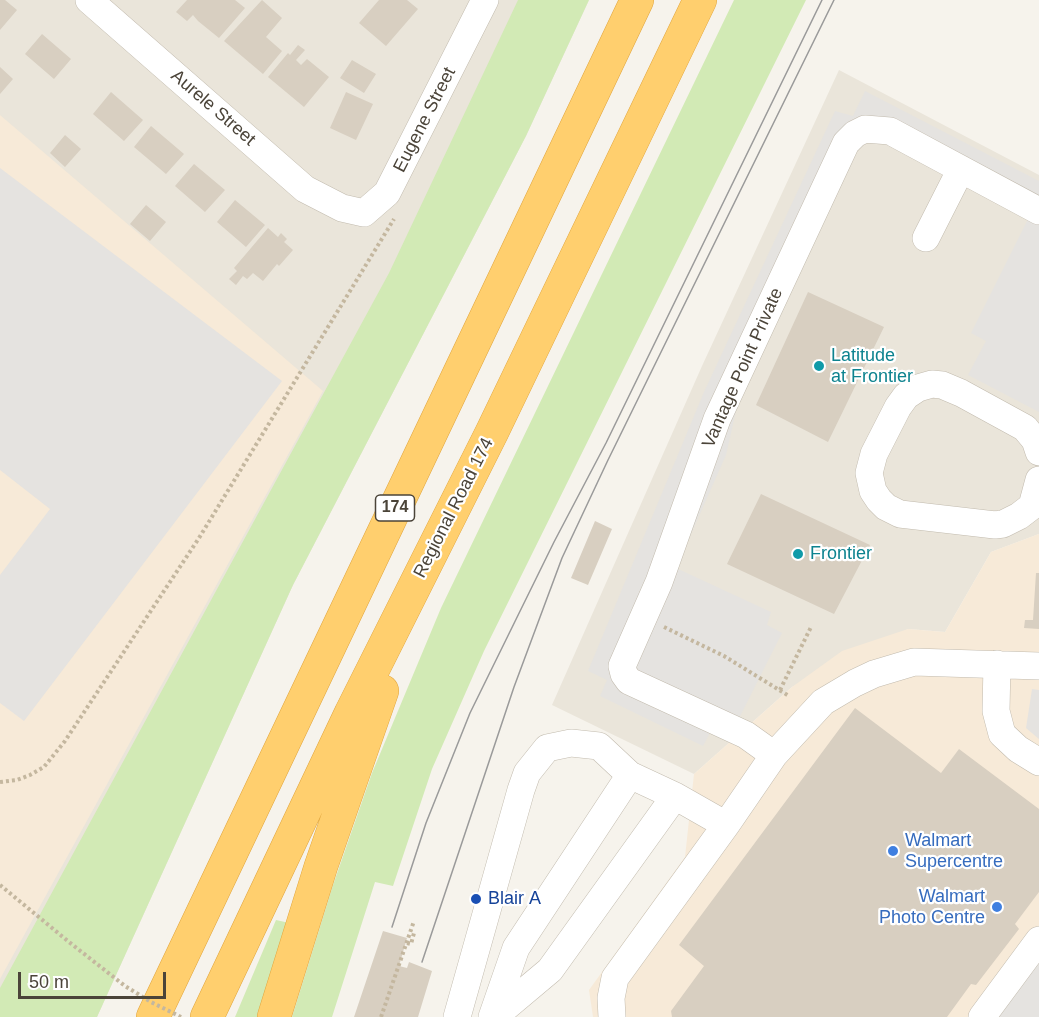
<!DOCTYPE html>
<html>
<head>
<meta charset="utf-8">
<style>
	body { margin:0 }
	#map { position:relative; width:1039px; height:1017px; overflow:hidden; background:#f6f3ec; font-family:Arial,sans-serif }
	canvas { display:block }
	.scale { position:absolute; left:18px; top:972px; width:148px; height:27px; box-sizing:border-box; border:3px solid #4b4439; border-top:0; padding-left:8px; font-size:18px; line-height:21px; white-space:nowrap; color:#4b4439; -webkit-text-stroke:4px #fff; paint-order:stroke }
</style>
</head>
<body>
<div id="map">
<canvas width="1039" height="1017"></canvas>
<div class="scale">50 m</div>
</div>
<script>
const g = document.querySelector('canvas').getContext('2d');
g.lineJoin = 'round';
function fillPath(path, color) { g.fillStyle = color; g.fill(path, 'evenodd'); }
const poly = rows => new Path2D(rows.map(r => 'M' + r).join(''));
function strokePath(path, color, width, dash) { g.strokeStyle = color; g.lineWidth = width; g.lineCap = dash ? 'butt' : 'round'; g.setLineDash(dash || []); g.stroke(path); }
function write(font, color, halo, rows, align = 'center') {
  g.font = font + ' Arial,sans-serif'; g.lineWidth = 4.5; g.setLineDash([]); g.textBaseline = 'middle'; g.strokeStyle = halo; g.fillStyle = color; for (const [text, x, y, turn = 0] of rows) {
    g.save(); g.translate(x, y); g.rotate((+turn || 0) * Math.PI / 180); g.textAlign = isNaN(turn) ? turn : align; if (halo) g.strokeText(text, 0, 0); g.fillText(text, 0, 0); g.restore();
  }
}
const residential = poly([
	[0,0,589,0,526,136,293,585,97,1017,0,1017],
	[839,70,1039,175,1039,534,991,552,945,632,908,629,792,687,694,774,552,705,702,366]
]);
const commercial = poly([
	[0,115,323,391,0,979],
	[1039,534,1039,1017,593,1017,589,990,685,857,694,774,792,687,842,651,908,629,945,632,991,552]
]);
const green = poly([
	[518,0,589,0,526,136,293,585,97,1017,0,1017,0,988,389,273],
	[734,0,806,0,484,651,432,769,393,886,375,882,332,1017,292,1017,333,885,372,773,441,608],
	[276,920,294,924,266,1017,235,1017]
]);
const parking = poly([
	[865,91,1039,181,1039,412,968,375,986,341,971,333,1028,219,880,139,859,146,799,269,736,411,726,455,676,568,771,612,767,625,782,633,729,738,712,729,703,746,600,696,607,680,588,671,704,392,835,111,853,116],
	[0,168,282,381,24,721,0,703,0,575,50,509,0,470],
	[1032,689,1039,690,1039,739,1026,728],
	[1039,950,1039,1017,989,1017]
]);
const building = poly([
	[0,0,5,0,17,10,0,30],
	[187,0,235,0,245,8,219,38,198,21,193,15,187,21,176,12],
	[262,0,282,18,266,37,282,51,263,74,224,41],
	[379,0,407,0,418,9,386,46,359,23],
	[42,34,71,59,54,79,25,54],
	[298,45,305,50,296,60,301,65,307,59,329,77,304,107,268,77,288,53,290,55],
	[352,60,376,74,364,93,340,78],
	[0,67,13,79,0,94],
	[111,92,143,120,124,141,93,114],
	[346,92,373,104,356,140,330,128],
	[151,126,184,154,166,174,134,147],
	[65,135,81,149,65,167,50,153],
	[194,164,225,190,205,212,175,186],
	[235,200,265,225,246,247,217,222],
	[146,205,166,222,150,241,130,224],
	[268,228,278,237,281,233,287,239,284,242,293,250,279,266,277,264,263,281,253,273,247,279,243,276,236,285,229,279,237,271,234,268],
	[808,292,884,327,828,442,756,405],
	[761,494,870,545,834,614,727,564],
	[595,521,612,529,588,585,571,578],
	[1036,573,1039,573,1039,629,1024,628,1025,620,1033,620],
	[855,708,941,773,959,749,1039,809,1039,892,1015,924,1019,929,976,985,971,984,947,1017,672,1017,671,1011,704,966,679,945],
	[383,931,407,938,399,966,407,968,409,962,432,971,418,1017,354,1017]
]);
const path = poly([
	[664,627,724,656,789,696],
	[780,690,811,627],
	[0,782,17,780,30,775,44,767,65,741,199,538,394,219],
	[407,943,411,944,414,933],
	[381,1017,414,921]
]);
const minor = poly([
	[89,0,305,189,342,208,364,213,387,193,485,0],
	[926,238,961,169],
	[1039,452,1035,440,1025,428,961,393,942,385,932,384,918,388,906,396,898,407,874,454,869,473,873,491,879,500,886,507,900,514,995,525,1003,524,1019,516,1032,506,1039,480],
	[997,664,996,711,1002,734,1018,749,1039,762],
	[774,755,746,735,629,681,624,674,622,666,659,582,717,419,846,143,855,134,865,129,890,131,1039,211],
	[457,1017,521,790,527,773,547,748,571,743,599,746,630,775,675,796,726,825],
	[492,1017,516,948,630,775],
	[494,1017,550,970,675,796],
	[612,1017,611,998,615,978,726,825,774,755,823,702,855,683,874,674,914,662,1039,666],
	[982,1017,1039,940]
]);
const highway = poly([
	[153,1017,637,0],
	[207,1017,351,713,492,432,700,0],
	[274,1017,321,866,382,691]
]);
const tram = poly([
	[392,927,426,823,470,713,554,542,606,443,822,0],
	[422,962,514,687,562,558,608,460,834,0]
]);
const pathBridge = poly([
	[0,885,69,942,125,986,151,1002,181,1017]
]);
const markers = [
	[819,366,6,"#0f9aa8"],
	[798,554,6,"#0f9aa8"],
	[893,851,6,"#3f7fe0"],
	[476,899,6,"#1a4fb4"],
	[997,907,6,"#3f7fe0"]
];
const shields = [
	[395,508,39]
];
const shieldNames = [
	["174",395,508]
];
const streetNames = [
	["Aurele Street",213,108,41],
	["Eugene Street",425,120,-63],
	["Vantage Point Private",743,368,-66],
	["Regional Road 174",454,508,-63]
];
const cultureNames = [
	["Latitude",831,356],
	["at Frontier",831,377],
	["Frontier",810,554]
];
const shopNames = [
	["Walmart",905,841],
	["Supercentre",905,862],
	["Walmart",985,897,"right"],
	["Photo Centre",985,918,"right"]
];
const transitNames = [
	["Blair A",488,899]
];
fillPath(residential, '#eae5da');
fillPath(commercial, '#f7ead8');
fillPath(green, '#d2eab5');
fillPath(parking, '#e5e3e0');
fillPath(building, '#d8cfc1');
strokePath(minor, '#c2bbae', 28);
strokePath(highway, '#e0a43c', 34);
strokePath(path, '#c4b79f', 4, [3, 3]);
strokePath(minor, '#fff', 27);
strokePath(highway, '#ffcf6e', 33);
strokePath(tram, '#9a9a9a', 1.5);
strokePath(pathBridge, '#c4b79f', 4, [3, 3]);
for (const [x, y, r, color] of markers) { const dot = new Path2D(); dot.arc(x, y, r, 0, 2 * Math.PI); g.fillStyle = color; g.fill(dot); strokePath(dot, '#fff', 2); }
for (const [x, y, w] of shields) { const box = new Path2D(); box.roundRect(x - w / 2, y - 13, w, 26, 4.5); g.fillStyle = '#fff'; g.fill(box); strokePath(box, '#4b4439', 1.5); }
write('bold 16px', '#4b4439', null, shieldNames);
write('18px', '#4b4439', '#fff', streetNames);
write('18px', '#0d838f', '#fff', cultureNames, 'left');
write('18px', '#366cbe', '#fff', shopNames, 'left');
write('18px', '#164399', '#fff', transitNames, 'left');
</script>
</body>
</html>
